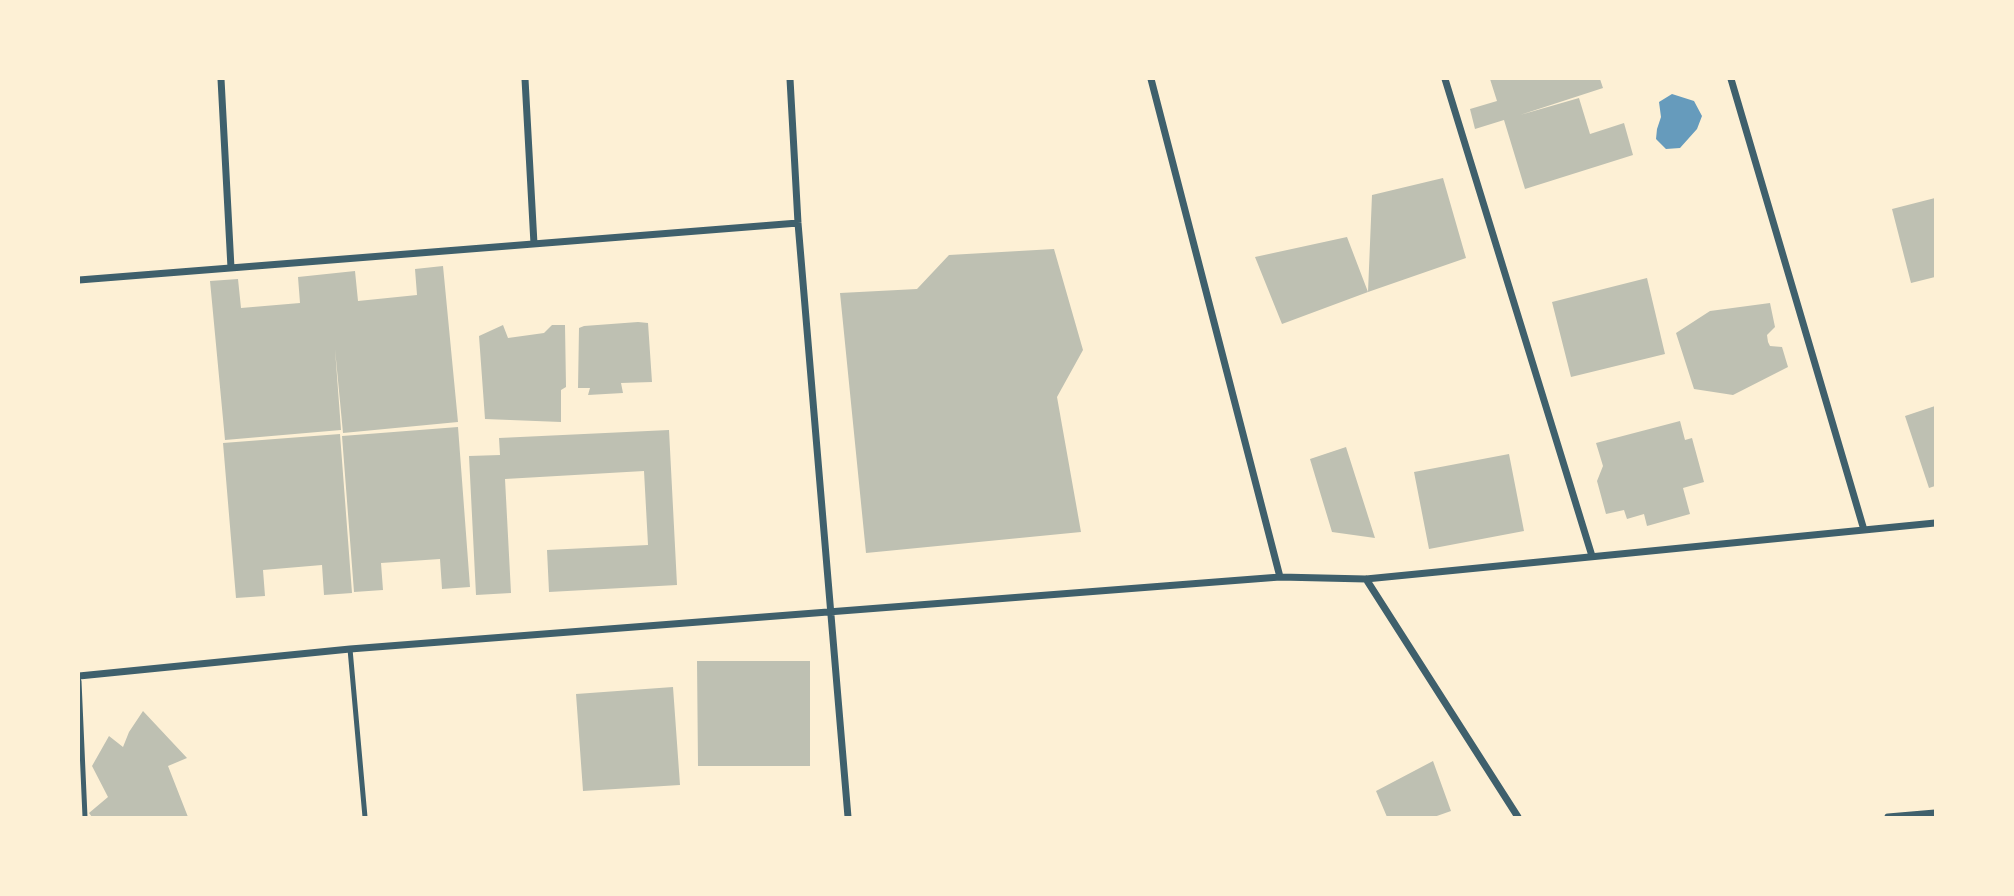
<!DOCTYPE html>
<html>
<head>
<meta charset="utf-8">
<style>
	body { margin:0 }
	#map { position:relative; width:2014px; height:896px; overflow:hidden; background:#fdf0d5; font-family:"Nunito Sans",sans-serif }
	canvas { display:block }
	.frame { position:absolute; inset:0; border:80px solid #fdf0d5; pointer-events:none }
</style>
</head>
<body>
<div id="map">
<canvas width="2014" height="896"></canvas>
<div class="frame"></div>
</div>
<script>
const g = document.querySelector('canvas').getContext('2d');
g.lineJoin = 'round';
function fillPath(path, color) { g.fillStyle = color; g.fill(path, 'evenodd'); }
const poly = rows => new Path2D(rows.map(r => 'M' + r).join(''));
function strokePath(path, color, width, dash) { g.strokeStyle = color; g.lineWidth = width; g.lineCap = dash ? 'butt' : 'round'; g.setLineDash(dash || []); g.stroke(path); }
const water = poly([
	[1672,94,1694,101,1702,116,1697,129,1680,148,1666,149,1656,139,1657,129,1661,117,1659,102]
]);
const building = poly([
	[1490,79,1600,79,1603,88,1520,115,1579,98,1590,134,1624,123,1633,155,1525,189,1504,120,1475,129,1470,109,1497,101],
	[1443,178,1466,258,1368,292,1372,195],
	[1935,198,1935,277,1911,283,1892,209],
	[1347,237,1368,292,1282,324,1255,257],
	[1054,249,1083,350,1057,397,1081,532,866,553,840,293,917,289,949,255],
	[443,266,458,422,343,433,335,349,341,430,225,440,210,281,238,279,241,308,300,303,298,277,355,271,358,301,417,295,415,269],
	[1647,278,1665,354,1571,377,1552,302],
	[1770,303,1775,327,1767,335,1768,342,1770,346,1782,347,1788,367,1733,395,1694,389,1676,333,1710,311],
	[638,322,648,323,652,382,621,383,623,393,588,395,590,388,578,388,579,328,584,326],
	[503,325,508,338,544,333,552,325,565,325,566,387,561,390,561,422,485,419,479,336],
	[1935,406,1935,486,1929,488,1905,416],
	[1680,421,1685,440,1692,438,1704,482,1683,488,1690,514,1647,526,1644,514,1627,519,1624,510,1606,514,1597,481,1603,466,1596,443],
	[458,427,470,587,442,589,440,559,381,563,383,590,354,592,342,436],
	[669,430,677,585,549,592,547,550,648,545,644,471,505,479,511,593,476,595,469,456,500,455,499,438],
	[340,434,352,593,324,595,322,565,263,570,265,596,236,598,223,443],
	[1346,447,1375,538,1332,532,1310,459],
	[1509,454,1524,531,1429,549,1414,472],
	[697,661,810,661,810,766,698,766],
	[673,687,680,785,583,791,576,694],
	[143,711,187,758,168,766,188,817,92,817,89,813,108,797,92,766,109,736,123,747,129,732],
	[1433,761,1451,811,1434,817,1387,817,1376,791]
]);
const service = poly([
	[350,649,365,817],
	[79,681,85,817]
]);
const minor = poly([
	[221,79,231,268],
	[525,79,534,244],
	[790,79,798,223,848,817],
	[1151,79,1280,577],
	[1445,79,1592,556],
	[1731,79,1864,530],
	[79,280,798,223],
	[1366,579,1518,817],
	[79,676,350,649,1280,577,1366,579,1935,523],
	[1888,817,1935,813]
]);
fillPath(water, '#669bbc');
fillPath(building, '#bec0b2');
strokePath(service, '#3f606c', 5);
strokePath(minor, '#3f606c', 7);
</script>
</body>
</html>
